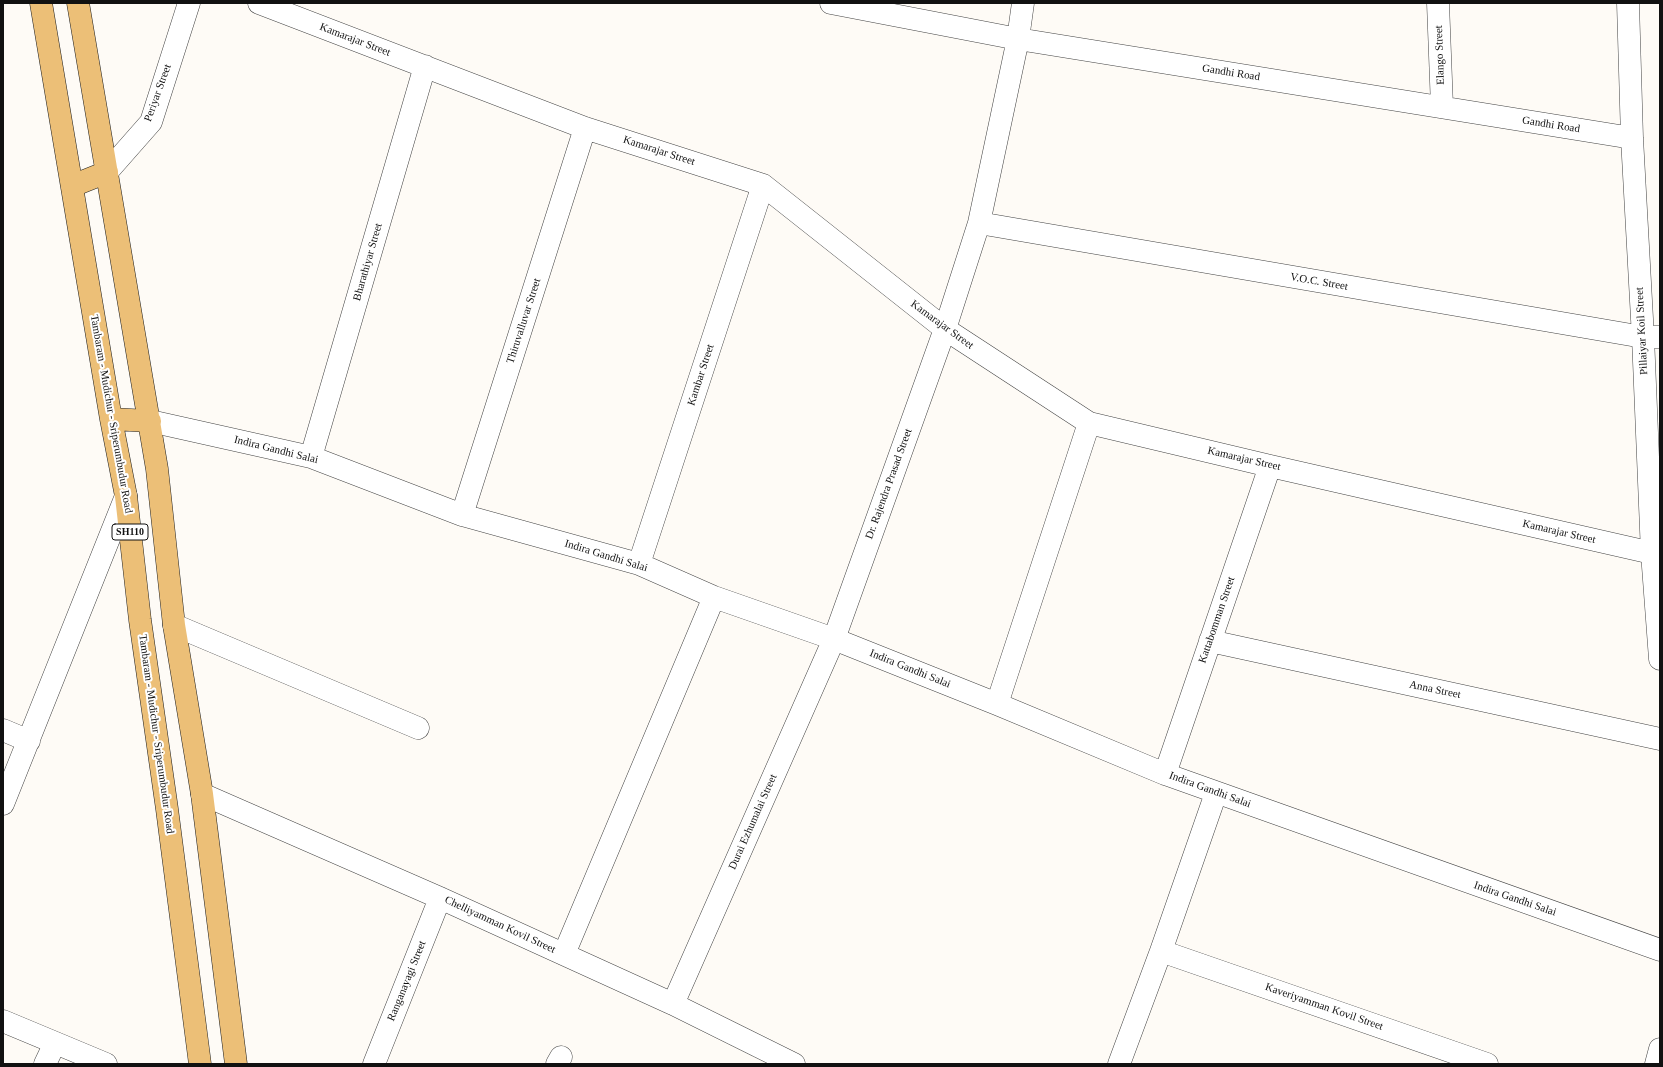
<!DOCTYPE html>
<html>
<head>
<meta charset="utf-8">
<style>
	body { margin:0 }
	#map { position:relative; width:1663px; height:1067px; overflow:hidden; background:#fefbf6; font-family:Georgia,serif }
	canvas { display:block }
	.frame { position:absolute; inset:0; border:4px solid #111; pointer-events:none }
</style>
</head>
<body>
<div id="map">
<canvas width="1663" height="1067"></canvas>
<div class="frame"></div>
</div>
<script>
const g = document.querySelector('canvas').getContext('2d');
g.lineJoin = 'round';
const poly = rows => new Path2D(rows.map(r => 'M' + r).join(''));
function strokePath(path, color, width, dash) { g.strokeStyle = color; g.lineWidth = width; g.lineCap = dash ? 'butt' : 'round'; g.setLineDash(dash || []); g.stroke(path); }
function write(font, color, halo, rows, align = 'center') {
  g.font = font + ' Georgia,serif'; g.lineWidth = 4; g.setLineDash([]); g.textBaseline = 'middle'; g.strokeStyle = halo; g.fillStyle = color; for (const [text, x, y, turn = 0] of rows) {
    g.save(); g.translate(x, y); g.rotate((+turn || 0) * Math.PI / 180); g.textAlign = isNaN(turn) ? turn : align; if (halo) g.strokeText(text, 0, 0); g.fillText(text, 0, 0); g.restore();
  }
}
const street = poly([
	[259,3,585,128,763,185,945,329,1089,423,1270,466,1652,553,1660,553],
	[831,3,1018,39,1632,138],
	[1438,3,1442,107],
	[1628,3,1632,138,1643,337,1652,553,1660,659],
	[107,172,151,122,189,3],
	[979,223,1643,337,1660,337],
	[150,421,311,457,462,515,639,564,714,597,834,639,997,704,1165,774,1660,950],
	[311,457,425,66],
	[462,515,585,128],
	[639,564,763,185],
	[174,625,418,728],
	[1210,641,1660,739],
	[997,704,1089,423],
	[3,730,29,741],
	[1165,774,1270,466],
	[202,794,440,898,673,1004,794,1064],
	[3,804,126,496],
	[1161,951,1487,1064],
	[564,954,714,597],
	[673,1004,834,639,945,329,979,223,1018,39,1023,3],
	[3,1021,106,1064],
	[45,1064,55,1043],
	[374,1064,440,898],
	[557,1064,561,1057],
	[1119,1064,1161,951,1216,793],
	[1656,1064,1660,1049]
]);
const primary = poly([
	[41,3,111,419,126,496,140,620,167,809,200,1064],
	[78,3,157,469,174,625,202,794,236,1064],
	[72,186,107,172],
	[111,419,150,421]
]);
const shields = [
	[130,532,36]
];
const shieldNames = [
	["SH110",130,532]
];
const streetNames = [
	["Kamarajar Street",355,40,21],
	["Elango Street",1440,55,-92],
	["Gandhi Road",1231,73,9],
	["Periyar Street",158,93,-70],
	["Gandhi Road",1551,125,9],
	["Kamarajar Street",659,151,18],
	["Bharathiyar Street",368,262,-74],
	["V.O.C. Street",1319,282,10],
	["Thiruvalluvar Street",524,321,-72],
	["Kamarajar Street",942,325,36],
	["Pillaiyar Koil Street",1642,331,-93],
	["Kambar Street",701,375,-72],
	["Tambaram - Mudichur - Sriperumbudur Road",111,414,80],
	["Indira Gandhi Salai",276,450,14],
	["Kamarajar Street",1244,459,13],
	["Dr. Rajendra Prasad Street",889,484,-70],
	["Kamarajar Street",1559,532,13],
	["Indira Gandhi Salai",606,556,17],
	["Kattabomman Street",1217,620,-71],
	["Indira Gandhi Salai",910,669,22],
	["Anna Street",1435,690,12],
	["Tambaram - Mudichur - Sriperumbudur Road",156,734,82],
	["Indira Gandhi Salai",1210,790,20],
	["Durai Ezhumalai Street",753,822,-66],
	["Indira Gandhi Salai",1515,899,19],
	["Chelliyamman Kovil Street",500,925,25],
	["Ranganayagi Street",407,981,-68],
	["Kaveriyamman Kovil Street",1324,1007,19]
];
strokePath(street, '#444', 23);
strokePath(primary, '#222', 23);
strokePath(street, '#fff', 22);
strokePath(primary, '#ecbf77', 22);
for (const [x, y, w] of shields) { const box = new Path2D(); box.roundRect(x - w / 2, y - 8, w, 16, 3); g.fillStyle = '#fff'; g.fill(box); strokePath(box, '#111', 1); }
write('bold 10px', '#111', null, shieldNames);
write('11px', '#111', '#fff', streetNames);
</script>
</body>
</html>
